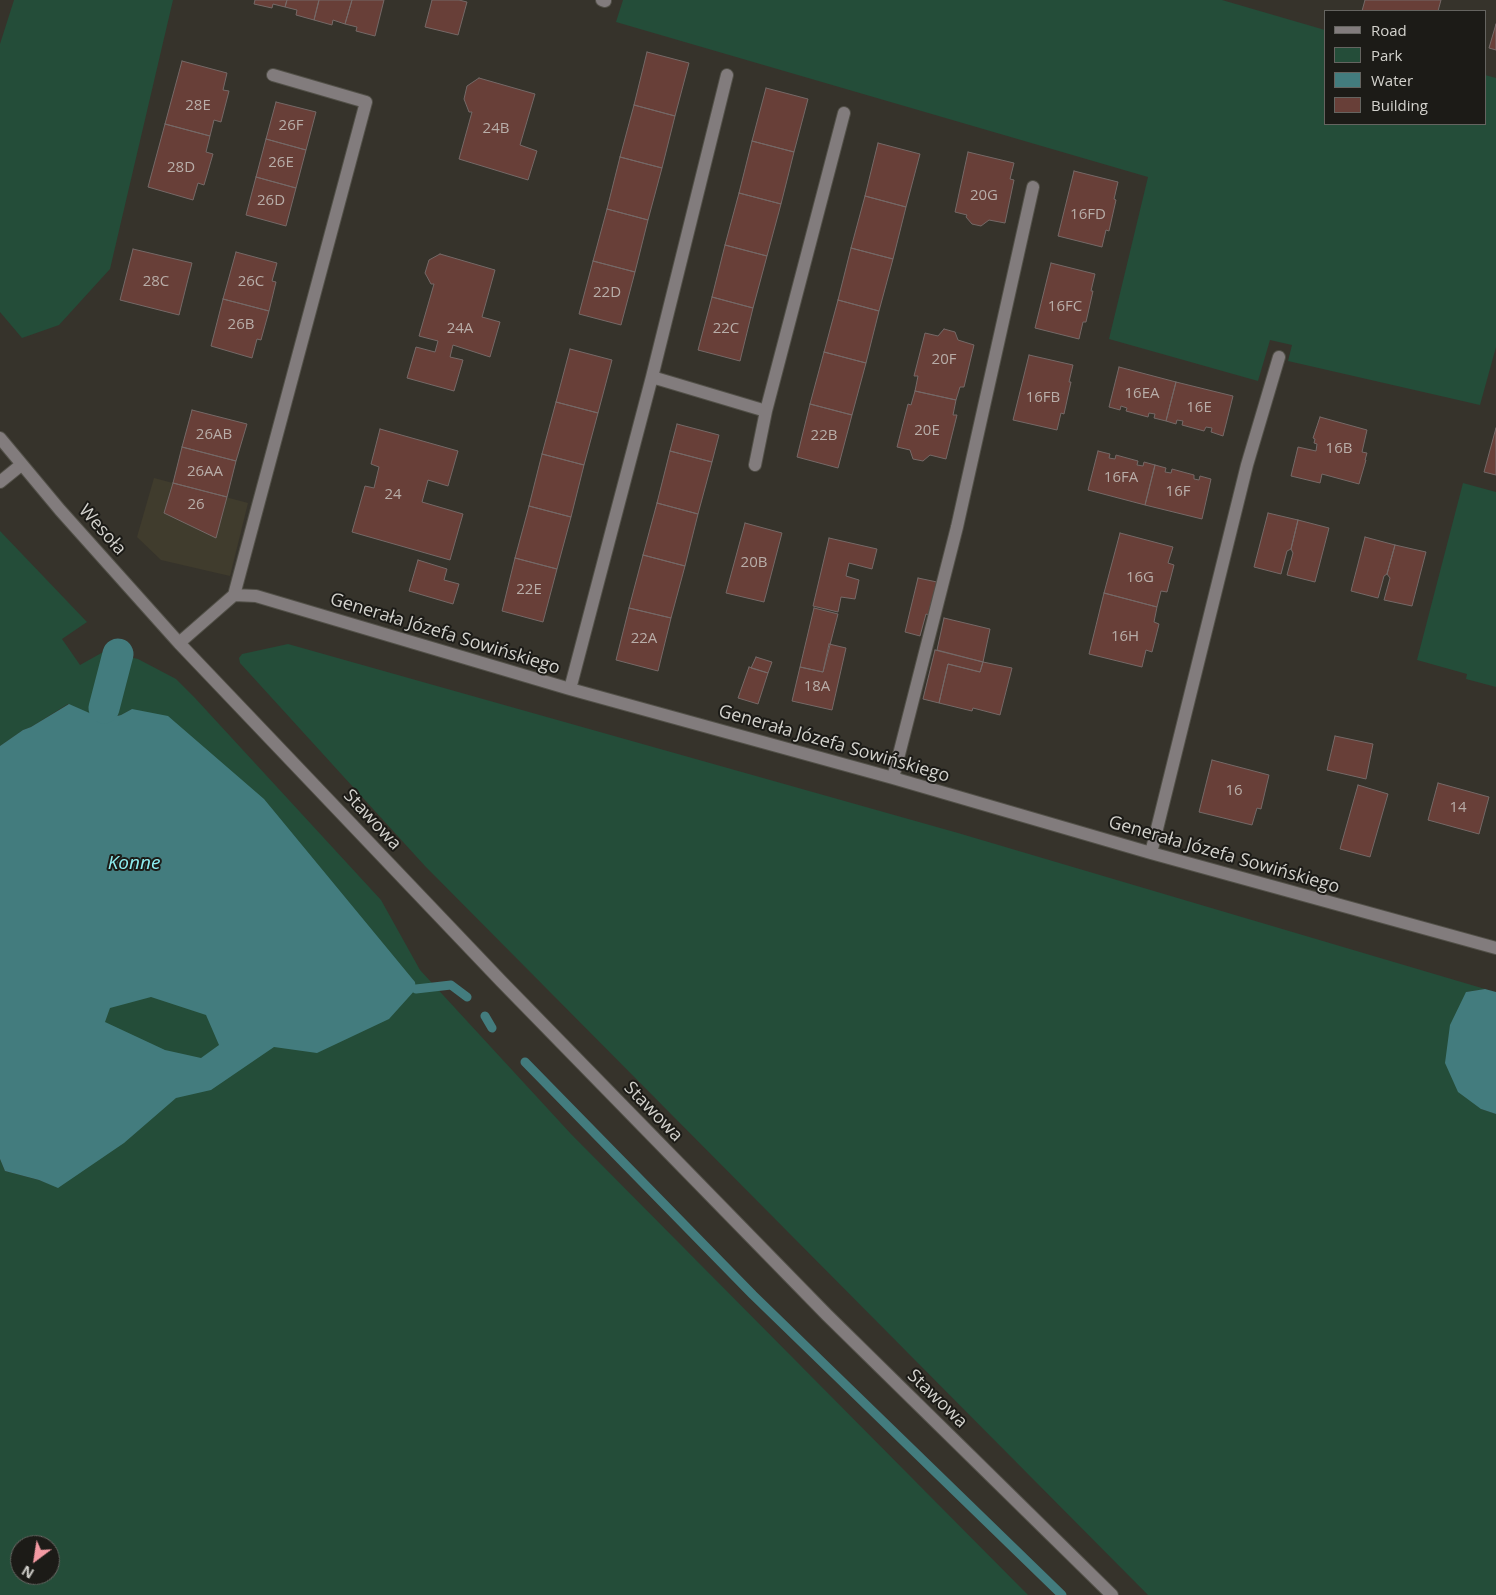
<!DOCTYPE html>
<html>
<head>
<meta charset="utf-8">
<style>
	body { margin:0 }
	#map { position:relative; width:1496px; height:1595px; overflow:hidden; background:#36332b; font-family:"Open Sans",sans-serif }
	canvas { display:block }
	.legend { position:absolute; left:1324px; top:10px; width:162px; height:115px; box-sizing:border-box; background:#1c1b17; border:1px solid #656460; margin:0; padding:6px 9px; list-style:none; font-size:15px; color:#d3d2cd }
	.legend li { display:flex; align-items:center; gap:10px; height:25px }
	.legend b { width:25px; border:1px solid #656460 }
	.north { position:absolute; left:10px; top:1535px; width:50px; height:50px; box-sizing:border-box; background:#1c1b17; border:1px solid #656460; border-radius:50%; rotate:211deg; font-size:14px; font-weight:700; line-height:20px; text-align:center; color:#d3d2cd }
	.north::after { content:''; display:block; margin:auto; width:18px; height:22px; background:#f49aa3; clip-path:polygon(50% 0,100% 100%,50% 72%,0 100%) }
</style>
</head>
<body>
<div id="map">
<canvas width="1496" height="1595"></canvas>
<ul class="legend">
<li><b style="height:6px;background:#827c7d"></b>Road</li>
<li><b style="height:14px;background:#244d39"></b>Park</li>
<li><b style="height:14px;background:#437c7e"></b>Water</li>
<li><b style="height:14px;background:#683f38"></b>Building</li>
</ul>
<div class="north">N</div>
</div>
<script>
const g = document.querySelector('canvas').getContext('2d');
g.lineJoin = 'round';
function fillPath(path, color) { g.fillStyle = color; g.fill(path, 'evenodd'); }
const poly = rows => new Path2D(rows.map(r => 'M' + r).join(''));
function strokePath(path, color, width, dash) { g.strokeStyle = color; g.lineWidth = width; g.lineCap = dash ? 'butt' : 'round'; g.setLineDash(dash || []); g.stroke(path); }
function write(font, color, halo, rows, align = 'center') {
  g.font = font + ' "Open Sans",sans-serif'; g.lineWidth = 4; g.setLineDash([]); g.textBaseline = 'middle'; g.strokeStyle = halo; g.fillStyle = color; for (const [text, x, y, turn = 0] of rows) {
    g.save(); g.translate(x, y); g.rotate((+turn || 0) * Math.PI / 180); g.textAlign = isNaN(turn) ? turn : align; if (halo) g.strokeText(text, 0, 0); g.fillText(text, 0, 0); g.restore();
  }
}
const built = poly([
	[154,478,248,503,230,576,161,560,137,537]
]);
const green = poly([
	[14,0,173,0,110,269,59,325,22,338,0,312,0,44],
	[623,0,1222,0,1325,30,1325,124,1485,124,1485,75,1496,78,1496,347,1480,405,1288,361,1292,345,1270,340,1258,381,1109,339,1148,177,616,22],
	[1463,483,1496,492,1496,687,1466,679,1467,674,1417,660],
	[0,531,87,622,62,639,80,665,105,651,138,659,176,679,195,698,381,900,420,970,571,1134,1028,1595,0,1595,0,1159,5,1171,39,1180,58,1187,88,1035,132,709,121,715,108,718,109,709,98,707,94,716,68,704,31,727,23,730,0,746],
	[20,1545,50,1545,50,1575,20,1575],
	[288,644,958,833,1485,989,1466,992,1481,1109,1496,1114,1496,1595,1148,1595,425,866,240,663,239,658,242,654]
]);
const water = poly([
	[69,704,94,715,98,707,110,709,109,718,121,715,132,709,168,716,264,799,415,982,416,989,389,1019,317,1053,274,1047,211,1090,176,1098,124,1143,58,1188,39,1180,5,1171,0,1159,0,746,23,730,31,727],
	[151,997,206,1015,219,1045,201,1058,165,1050,105,1022,110,1008],
	[1485,989,1496,992,1496,1114,1481,1109,1458,1092,1445,1063,1450,1025,1466,992]
]);
const stream = poly([
	[416,989,451,985,467,997],
	[485,1016,492,1028],
	[525,1062,753,1295,1062,1595]
]);
const canal = poly([
	[104,708,118,654]
]);
const building = poly([
	[255,0,287,0,285,7,273,4,272,8,254,4,255,0],
	[287,0,319,0,314,20,296,15,297,10,285,7,287,0],
	[319,0,352,0,345,24,333,20,332,25,314,20,319,0],
	[352,0,384,0,375,36,356,31,357,27,345,24,352,0],
	[432,0,459,0,467,2,458,35,425,27,432,0],
	[1365,0,1441,0,1438,11,1362,11,1365,0],
	[1496,24,1496,50,1489,48,1496,24],
	[647,52,689,63,675,116,634,105,647,52],
	[182,61,227,73,223,90,229,91,221,122,214,120,210,136,165,124,182,61],
	[479,78,535,94,520,145,537,151,528,180,459,159,472,112,469,112,464,99,467,86,479,78],
	[766,88,808,99,794,152,752,141,766,88],
	[276,102,316,112,306,150,266,139,276,102],
	[634,105,675,116,662,168,620,157,634,105],
	[165,124,210,136,206,152,213,154,204,185,198,183,193,200,148,187,165,124],
	[266,139,306,150,296,188,256,177,266,139],
	[752,141,794,152,781,204,739,193,752,141],
	[878,143,920,154,906,207,865,196,878,143],
	[968,152,1014,163,1010,179,1014,180,1005,223,989,220,981,226,972,224,966,217,967,215,955,212,968,152],
	[620,157,662,168,648,220,607,209,620,157],
	[1074,171,1118,182,1114,199,1116,200,1109,231,1106,230,1102,247,1058,236,1074,171],
	[256,177,296,188,286,226,246,215,256,177],
	[739,193,781,204,767,256,725,245,739,193],
	[865,196,906,207,893,259,851,248,865,196],
	[607,209,648,220,635,272,593,261,607,209],
	[725,245,767,256,753,308,712,297,725,245],
	[851,248,893,259,879,311,838,300,851,248],
	[133,249,192,263,179,315,120,300,133,249],
	[236,252,277,263,272,281,276,282,269,311,223,299,236,252],
	[440,254,495,270,482,317,500,322,490,357,453,345,450,357,463,360,454,391,407,378,416,347,435,352,438,341,419,336,434,284,431,284,425,273,429,260,440,254],
	[593,261,635,272,621,325,579,314,593,261],
	[1051,263,1095,274,1091,291,1093,291,1086,322,1083,322,1079,339,1035,328,1051,263],
	[712,297,753,308,740,361,698,350,712,297],
	[223,299,269,311,261,340,257,339,252,358,211,346,223,299],
	[838,300,879,311,866,363,824,352,838,300],
	[944,329,955,332,958,340,974,345,964,387,960,387,956,400,915,391,918,376,914,376,925,333,938,336,944,329],
	[570,349,612,360,598,413,556,402,570,349],
	[824,352,866,363,852,415,810,404,824,352],
	[1029,355,1073,365,1069,382,1071,382,1064,414,1061,413,1057,430,1013,420,1029,355],
	[1119,367,1176,382,1166,421,1154,418,1155,414,1149,413,1148,417,1126,411,1127,408,1121,406,1120,410,1109,407,1119,367],
	[1176,382,1233,396,1223,436,1211,432,1212,428,1206,427,1204,431,1182,425,1183,421,1177,420,1176,424,1166,421,1176,382],
	[915,391,956,400,953,415,957,415,946,459,930,455,923,461,913,459,910,450,897,447,908,404,911,405,915,391],
	[556,402,598,413,584,465,542,454,556,402],
	[810,404,852,415,838,468,797,457,810,404],
	[192,410,247,424,236,461,182,447,192,410],
	[1320,417,1367,430,1362,452,1367,453,1365,460,1366,460,1359,484,1322,474,1320,483,1291,476,1298,447,1316,451,1317,444,1314,443,1315,439,1313,438,1320,417],
	[677,424,719,435,712,462,670,451,677,424],
	[1496,428,1496,475,1484,472,1496,428],
	[380,429,458,451,448,486,428,480,422,502,463,514,450,560,352,532,365,486,374,488,379,467,371,464,380,429],
	[182,447,236,461,227,497,173,483,182,447],
	[670,451,712,462,698,514,657,503,670,451],
	[1098,451,1110,454,1109,458,1115,459,1116,455,1138,461,1137,465,1143,466,1144,462,1155,465,1145,505,1088,490,1098,451],
	[542,454,584,465,571,517,529,506,542,454],
	[1155,465,1166,468,1165,472,1171,473,1172,469,1194,475,1194,479,1199,480,1200,476,1211,479,1202,519,1145,505,1155,465],
	[173,483,227,497,216,538,164,513,173,483],
	[657,503,698,514,685,566,643,555,657,503],
	[529,506,571,517,557,569,515,558,529,506],
	[1268,513,1298,520,1291,549,1287,551,1281,574,1254,567,1268,513],
	[1298,520,1329,528,1315,582,1287,575,1293,553,1291,549,1298,520],
	[745,523,782,533,764,602,726,593,745,523],
	[1120,533,1173,547,1168,563,1174,565,1167,592,1161,591,1157,607,1104,593,1120,533],
	[1365,537,1395,545,1387,574,1384,576,1378,598,1351,591,1365,537],
	[829,538,877,549,872,569,849,563,846,576,859,580,855,599,841,597,838,612,813,606,829,538],
	[1395,545,1426,552,1412,606,1384,600,1390,578,1387,574,1395,545],
	[643,555,685,566,671,618,629,608,643,555],
	[515,558,557,569,543,622,502,611,515,558],
	[418,560,447,569,444,580,459,584,453,604,409,591,418,560],
	[918,578,937,582,929,615,926,614,920,636,905,632,918,578],
	[1104,593,1157,607,1154,622,1159,624,1152,652,1146,650,1142,667,1089,654,1104,593],
	[629,608,671,618,658,671,616,660,629,608],
	[814,608,838,614,823,672,800,667,814,608],
	[944,618,990,629,983,662,937,650,944,618],
	[829,644,846,648,832,710,792,701,800,667,823,672,829,644],
	[935,650,983,662,980,672,948,664,939,703,923,699,935,650],
	[756,657,772,662,768,673,751,668,756,657],
	[983,662,1012,668,1000,715,973,708,972,711,939,703,948,664,980,672,983,662],
	[749,667,768,673,758,704,738,698,749,667],
	[1335,736,1373,744,1366,779,1327,770,1335,736],
	[1212,760,1269,775,1261,809,1257,808,1252,825,1199,812,1212,760],
	[1438,783,1489,797,1479,834,1428,820,1438,783],
	[1358,785,1388,794,1370,857,1340,849,1358,785]
]);
const minor = poly([
	[602,0,605,1],
	[652,377,727,75],
	[0,438,60,510,179,643,501,981,827,1315,1112,1595],
	[755,465,766,411],
	[0,482,21,465],
	[234,595,366,102,273,75],
	[179,643,234,595,256,596,570,689,893,778,1151,853,1496,948],
	[570,689,652,377,766,411,844,113],
	[893,778,957,527,1033,187],
	[1151,853,1247,465,1279,357]
]);
const numberNames = [
	["28E",198,106],
	["26F",291,126],
	["24B",496,129],
	["26E",281,163],
	["28D",181,168],
	["20G",984,196],
	["26D",271,201],
	["16FD",1088,215],
	["28C",156,282],
	["26C",251,282],
	["22D",607,293],
	["16FC",1065,307],
	["26B",241,325],
	["24A",460,329],
	["22C",726,329],
	["20F",944,360],
	["16EA",1142,394],
	["16FB",1043,398],
	["16E",1199,408],
	["20E",927,431],
	["26AB",214,435],
	["22B",824,436],
	["16B",1339,449],
	["26AA",205,472],
	["16FA",1121,478],
	["16F",1178,492],
	["24",393,495],
	["26",196,505],
	["20B",754,563],
	["16G",1140,578],
	["22E",529,590],
	["16H",1125,637],
	["22A",644,639],
	["18A",817,687],
	["16",1234,791],
	["14",1458,808]
];
const streetNames = [
	["Wesoła",102,530,48],
	["Generała Józefa Sowińskiego",445,634,17],
	["Generała Józefa Sowińskiego",834,744,16],
	["Stawowa",372,820,47],
	["Generała Józefa Sowińskiego",1224,855,16],
	["Stawowa",653,1112,46],
	["Stawowa",937,1399,44]
];
const waterNames = [
	["Konne",134,864]
];
fillPath(built, '#403c2d');
fillPath(green, '#244d39');
fillPath(water, '#437c7e');
strokePath(stream, '#437c7e', 9);
strokePath(canal, '#437c7e', 31);
fillPath(building, '#683f38');
strokePath(building, '#756967', 1);
strokePath(minor, '#525048', 14);
strokePath(minor, '#827c7d', 12);
write('15px', '#b8ada8', null, numberNames);
write('18px', '#d3d2cd', '#1c1b17', streetNames);
write('italic 19px', '#8feef1', '#1c1b17', waterNames);
</script>
</body>
</html>
